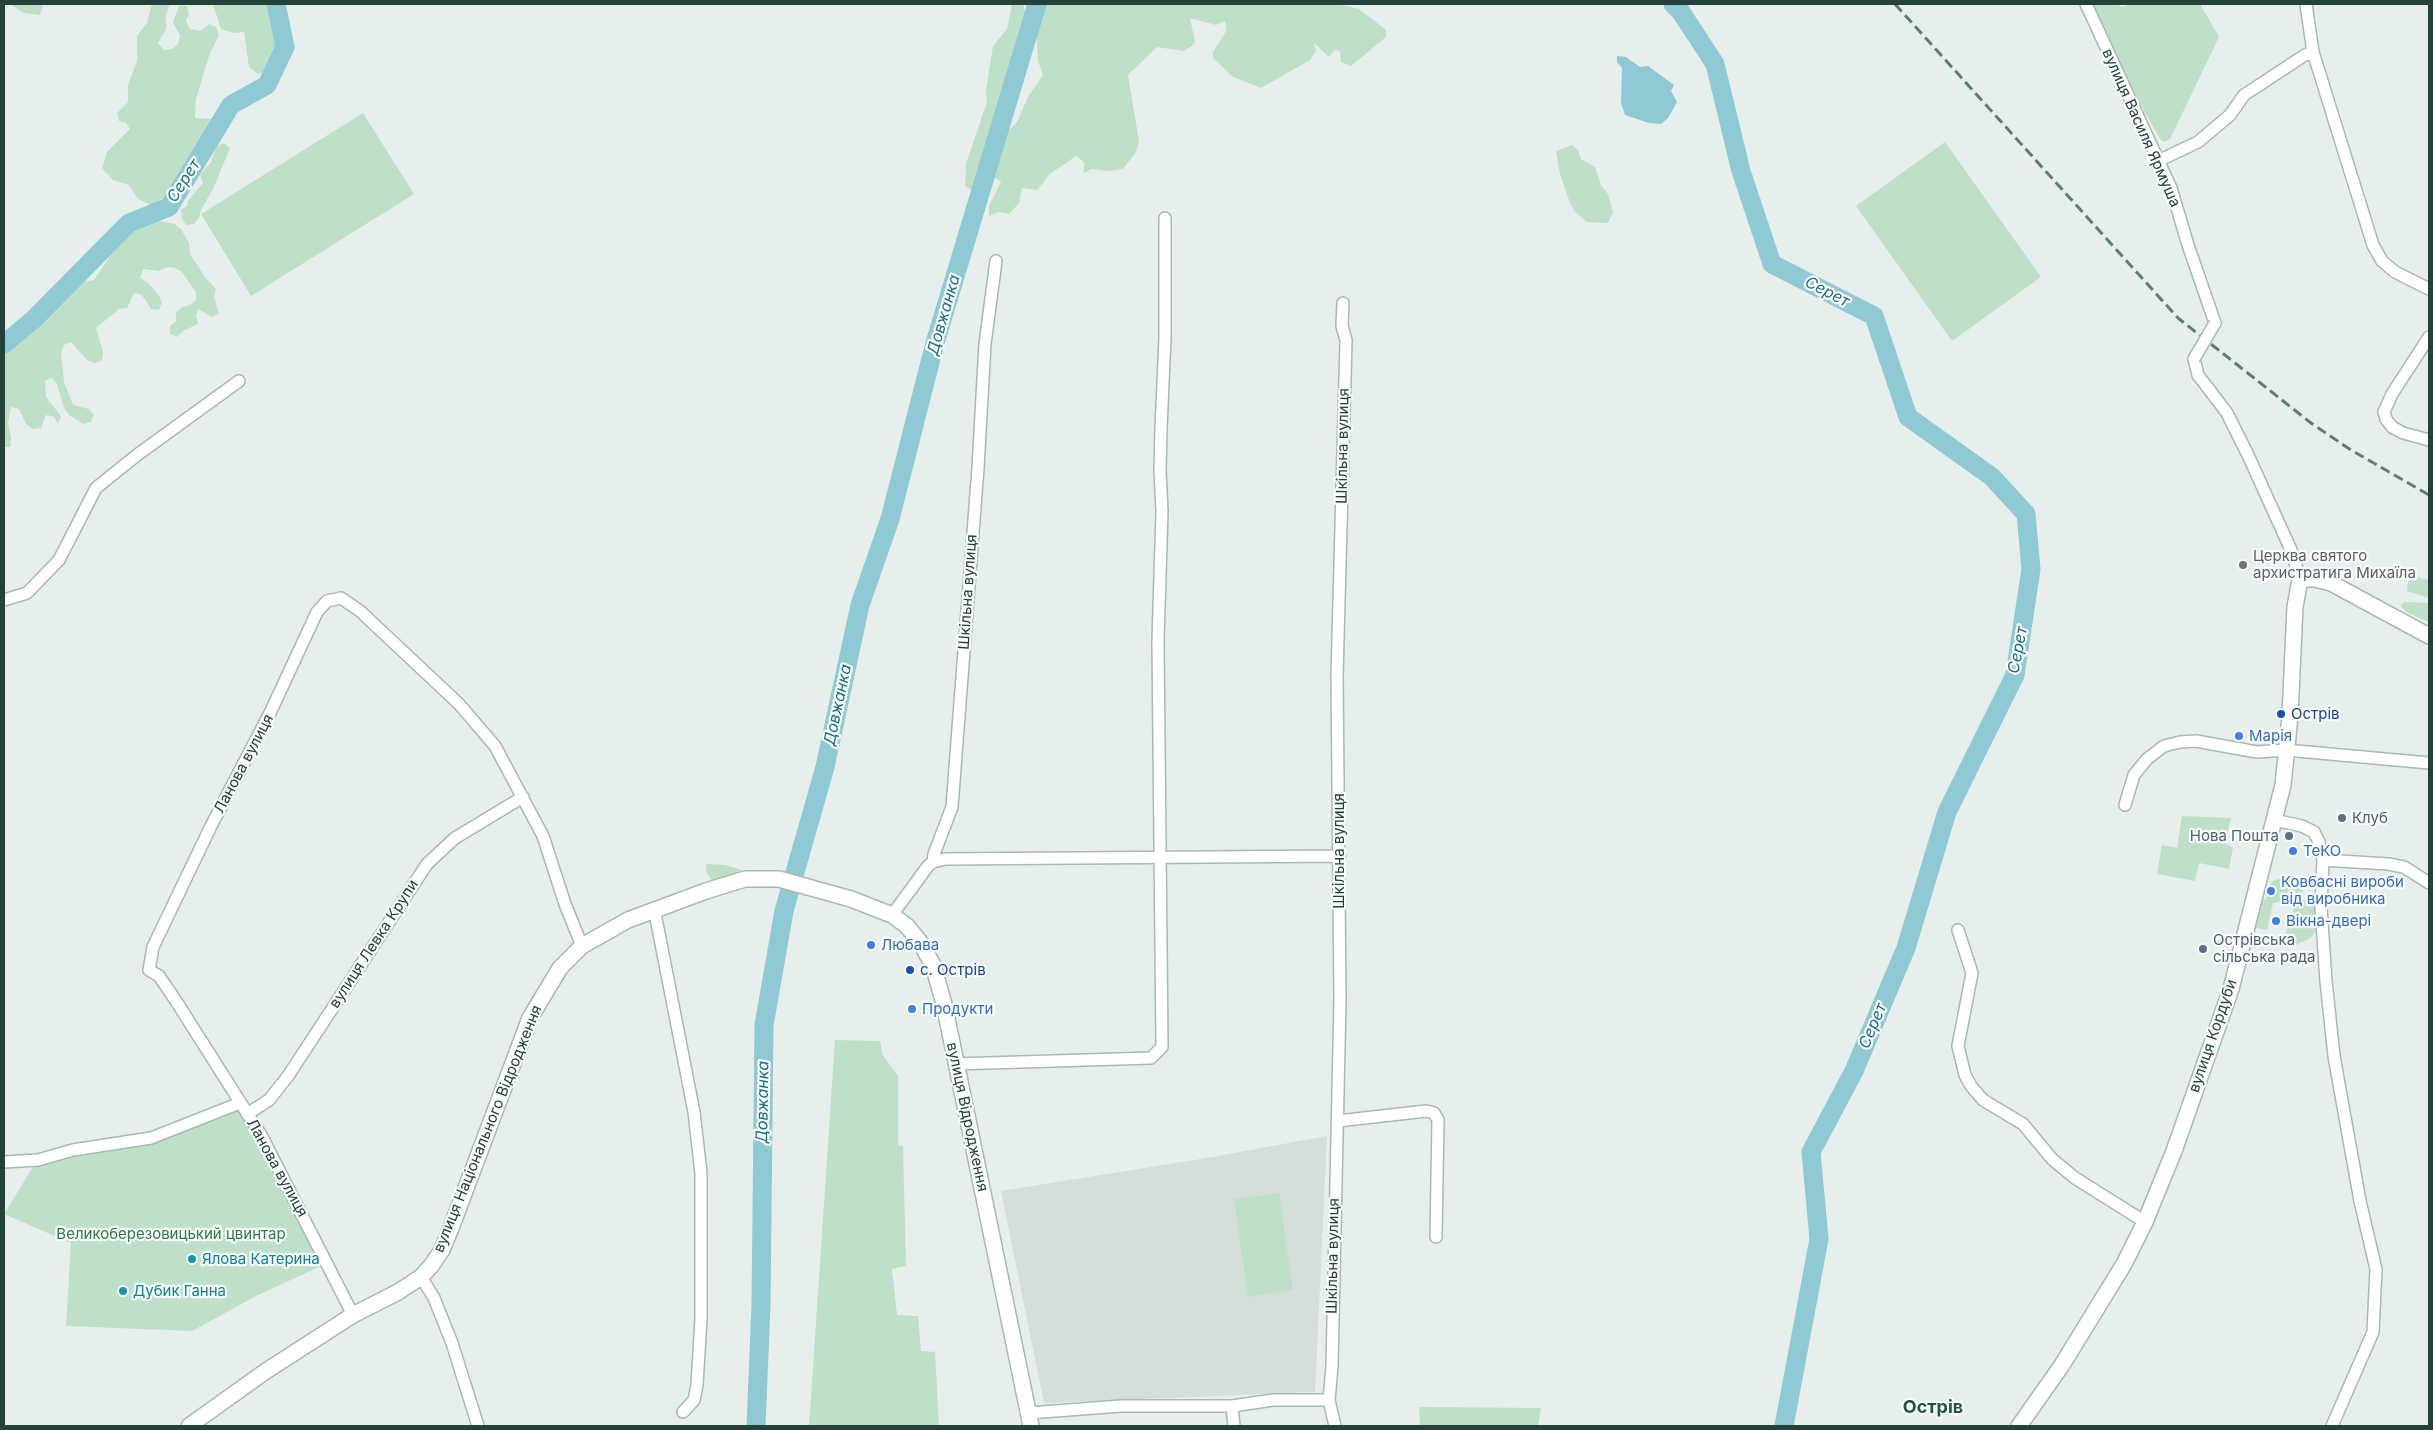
<!DOCTYPE html>
<html>
<head>
<meta charset="utf-8">
<style>
	body { margin:0 }
	#map { position:relative; width:2433px; height:1430px; overflow:hidden; background:#e6efeb; font-family:Inter,sans-serif }
	canvas { display:block }
	.frame { position:absolute; inset:0; border:5px solid #24423a; pointer-events:none }
</style>
</head>
<body>
<div id="map">
<canvas width="2433" height="1430"></canvas>
<div class="frame"></div>
</div>
<script>
const g = document.querySelector('canvas').getContext('2d');
g.lineJoin = 'round';
function fillPath(path, color) { g.fillStyle = color; g.fill(path, 'evenodd'); }
const poly = rows => new Path2D(rows.map(r => 'M' + r).join(''));
function strokePath(path, color, width, dash) { g.strokeStyle = color; g.lineWidth = width; g.lineCap = dash ? 'butt' : 'round'; g.setLineDash(dash || []); g.stroke(path); }
function write(font, color, halo, rows, align = 'center') {
  g.font = font + ' Inter,sans-serif'; g.lineWidth = 4.5; g.setLineDash([]); g.textBaseline = 'middle'; g.strokeStyle = halo; g.fillStyle = color; for (const [text, x, y, turn = 0] of rows) {
    g.save(); g.translate(x, y); g.rotate((+turn || 0) * Math.PI / 180); g.textAlign = isNaN(turn) ? turn : align; if (halo) g.strokeText(text, 0, 0); g.fillText(text, 0, 0); g.restore();
  }
}
const built = poly([
	[1327,1136,1315,1392,1044,1403,1001,1191,1207,1158]
]);
const green = poly([
	[10,4,43,4,40,15,24,13],
	[154,4,167,4,169,6,166,14,166,29,158,43,164,50,172,49,178,44,180,36,173,22,179,6,187,6,189,14,186,21,190,29,200,31,209,24,216,27,219,35,210,53,196,99,195,118,211,119,213,135,210,151,203,164,153,206,138,199,129,185,113,180,102,168,107,152,130,129,126,123,119,121,117,113,128,102,128,85,137,61,137,36,147,23,151,7],
	[213,4,275,4,283,22,283,38,266,73,258,74,249,67,244,32,233,33,221,29],
	[1012,4,1023,4,1031,29,1023,76,1006,133,1017,122,1028,97,1043,75,1038,61,1036,22,1028,4,1338,4,1359,9,1386,30,1386,37,1351,66,1341,62,1340,51,1335,50,1329,57,1314,43,1316,51,1310,60,1261,88,1233,77,1213,58,1213,52,1227,30,1225,21,1216,25,1190,18,1195,42,1192,46,1184,51,1157,47,1128,75,1139,141,1136,152,1123,169,1108,171,1092,169,1084,173,1084,162,1076,156,1050,174,1037,190,1022,188,1019,203,1009,214,998,212,989,216,989,206,1001,182,996,178,976,193,965,186,966,164,987,102,986,90,993,46,1007,29],
	[2093,4,2117,4,2122,7,2131,4,2200,4,2219,37,2170,139,2164,142,2161,140,2127,82],
	[363,113,414,194,251,296,201,214],
	[1945,142,2041,277,1952,341,1856,206],
	[224,143,230,148,213,189,201,210,199,218,194,224,186,225,182,218,181,210,188,205,187,202,203,183,200,175,211,162,216,147],
	[1572,145,1578,150,1581,159,1595,167,1601,185,1608,194,1613,212,1608,223,1587,222,1575,212,1570,203,1560,174,1556,151],
	[144,218,175,224,181,229,189,243,190,254,205,277,216,289,214,297,219,313,212,317,198,309,196,316,198,324,183,331,177,337,170,334,170,326,176,321,176,313,182,307,190,305,196,300,196,292,182,272,175,268,167,267,159,271,143,269,140,278,147,282,158,294,162,302,159,310,151,309,142,295,134,293,127,308,119,309,96,328,103,352,102,360,95,363,87,360,71,342,64,345,61,352,64,382,73,405,89,409,94,415,91,422,83,424,69,415,64,408,57,384,52,378,45,381,46,397,61,416,58,424,54,417,46,415,41,428,33,429,26,424,19,409,11,407,8,423,11,438,10,447,4,447,4,345,9,339,40,326,78,283,94,280,121,240],
	[2409,576,2429,580,2429,598,2407,591],
	[2404,602,2429,603,2429,622,2406,612,2401,606],
	[2182,816,2231,818,2225,844,2233,847,2229,869,2199,863,2195,881,2157,874,2162,845,2177,848],
	[706,864,725,865,742,870,712,882,706,871],
	[2279,879,2292,883,2304,892,2299,894,2295,903,2306,900,2315,904,2321,924,2311,938,2291,947,2284,944,2285,933,2293,918,2293,908,2284,901,2273,903,2267,930,2252,927,2259,898,2266,900,2268,888,2273,881],
	[835,1040,880,1041,882,1054,898,1076,898,1145,903,1146,906,1266,892,1269,897,1315,918,1316,921,1351,935,1352,939,1426,809,1426],
	[237,1109,251,1129,280,1182,321,1266,256,1296,192,1331,66,1326,71,1243,4,1214,31,1170,37,1163],
	[1279,1193,1293,1290,1248,1297,1234,1199],
	[1419,1407,1541,1408,1538,1426,1420,1426]
]);
const water = poly([
	[1617,56,1626,57,1640,67,1648,66,1674,85,1671,91,1677,102,1668,118,1661,124,1649,123,1625,115,1621,103,1622,68,1617,62]
]);
const river = poly([
	[1673,4,1681,12,1715,64,1741,171,1772,264,1874,316,1908,417,1992,477,2026,514,2031,569,2015,675,1947,812,1906,948,1854,1071,1811,1152,1819,1239,1784,1426],
	[4,344,33,320,129,223,169,207,231,105,267,85,285,47,276,4],
	[756,1426,761,1305,764,1025,784,911,825,767,860,605,890,519,935,343,1037,4]
]);
const minor = poly([
	[2086,4,2171,188,2188,245,2215,323],
	[2306,4,2313,52,2373,245,2382,261,2395,272,2429,289],
	[2158,161,2198,142,2230,115,2244,95,2305,55,2313,52],
	[2429,337,2392,394,2384,412,2386,419,2392,427,2403,433,2429,440],
	[2194,359,2198,375,2227,413,2248,455,2291,550,2300,579],
	[4,600,27,593,59,560,96,488,137,455,239,381],
	[2125,805,2134,775,2147,759,2164,746,2180,742,2196,741,2257,752,2286,750,2429,763],
	[2274,820,2302,826,2314,832,2319,842,2323,860,2321,908,2326,981,2334,1056,2360,1201,2376,1269,2373,1332,2332,1426],
	[2323,860,2388,864,2404,867,2429,883],
	[933,862,934,854,952,807,978,468,985,344,996,261],
	[654,908,694,1112,701,1173,701,1319,697,1385,694,1400,683,1412],
	[892,915,928,866,933,862,945,859,1340,856],
	[1958,930,1972,973,1958,1046,1965,1075,1971,1086,1983,1100,2023,1124,2052,1159,2075,1178,2145,1222],
	[955,1064,1151,1058,1162,1047,1158,641,1162,511,1160,471,1161,428,1165,338,1165,218],
	[247,1114,269,1100,288,1076,427,864,455,838,523,797],
	[1338,1121,1426,1111,1434,1113,1438,1120,1436,1237],
	[4,1162,38,1160,73,1150,151,1138,240,1103],
	[421,1277,434,1298,452,1343,478,1426],
	[353,1315,261,1135,176,1001,159,976,149,970,153,947,211,826,270,713,317,612,327,601,341,598,360,611,459,704,495,746,543,836,565,904,582,946],
	[1329,1400,1332,1366,1340,1000,1337,676,1346,340,1342,326,1343,303],
	[1329,1400,1335,1426],
	[1232,1406,1234,1426],
	[1029,1413,1121,1406,1232,1406,1273,1400,1329,1400]
]);
const tertiary = poly([
	[189,1426,266,1371,353,1315,398,1292,421,1277,431,1266,442,1250,451,1228,530,1018,560,968,582,946,628,920,706,891,745,879,779,879,851,899,892,915,907,926,920,942,933,965,944,1004,1031,1426],
	[2019,1426,2062,1365,2124,1264,2145,1222,2174,1151,2231,989,2283,785,2290,716,2295,607,2300,579,2315,579,2331,583,2429,636]
]);
const rail = poly([
	[1895,4,2178,318,2311,423,2351,450,2429,495]
]);
const minorBridge = poly([
	[2194,359,2215,323]
]);
const markers = [
	[2243,565,5,"#6b7280"],
	[2281,714,5,"#1a4fb4"],
	[2239,736,5,"#3f7fe0"],
	[2342,818,5,"#5c6f8a"],
	[2289,836,5,"#5c6f8a"],
	[2293,851,5,"#3f7fe0"],
	[2271,891,5,"#3f7fe0"],
	[2276,921,5,"#3f7fe0"],
	[871,945,5,"#3f7fe0"],
	[2203,949,5,"#5c6f8a"],
	[910,970,5,"#1a4fb4"],
	[912,1009,5,"#3f7fe0"],
	[192,1259,5,"#0f9aa8"],
	[123,1291,5,"#0f9aa8"]
];
const streetNames = [
	["вулиця Василя Ярмуша",2141,128,66],
	["Шкільна вулиця",1343,446,-89],
	["Шкільна вулиця",968,592,-86],
	["Ланова вулиця",244,764,-62],
	["Шкільна вулиця",1339,851,-90],
	["вулиця Левка Крупи",374,944,-57],
	["вулиця Кордуби",2213,1036,-71],
	["вулиця Відродження",967,1117,78],
	["вулиця Національного Відродження",488,1129,-68],
	["Ланова вулиця",277,1168,61],
	["Шкільна вулиця",1333,1256,-89]
];
const worshipNames = [
	["Церква святого",2253,556],
	["архистратига Михаїла",2253,573]
];
const transitNames = [
	["Острів",2291,714],
	["с. Острів",920,970]
];
const shopNames = [
	["Марія",2249,736],
	["ТеКО",2303,851],
	["Ковбасні вироби",2281,882],
	["від виробника",2281,899],
	["Вікна-двері",2286,921],
	["Любава",881,945],
	["Продукти",922,1009]
];
const serviceNames = [
	["Клуб",2352,818],
	["Нова Пошта",2279,836,"right"],
	["Острівська",2213,940],
	["сільська рада",2213,957]
];
const parkNames = [
	["Великоберезовицький цвинтар",171,1234]
];
const cultureNames = [
	["Ялова Катерина",202,1259],
	["Дубик Ганна",133,1291]
];
const waterNames = [
	["Серет",184,181,-57],
	["Серет",1827,292,27],
	["Довжанка",944,315,-74],
	["Серет",2018,650,-79],
	["Довжанка",838,705,-78],
	["Серет",1873,1026,-67],
	["Довжанка",763,1102,-89]
];
const quarterNames = [
	["Острів",1933,1408]
];
fillPath(built, '#d4dfda');
fillPath(green, '#bfe0c8');
fillPath(water, '#8ec9d4');
strokePath(river, '#8ec9d4', 19);
strokePath(minor, '#a8b8b2', 14);
strokePath(tertiary, '#a8b8b2', 18);
strokePath(minor, '#fff', 11);
strokePath(tertiary, '#fff', 15);
strokePath(rail, '#5f7d75', 3, [10, 5]);
strokePath(minorBridge, '#a8b8b2', 14, []);
strokePath(minorBridge, '#fff', 11);
for (const [x, y, r, color] of markers) { const dot = new Path2D(); dot.arc(x, y, r, 0, 2 * Math.PI); g.fillStyle = color; g.fill(dot); strokePath(dot, '#f7fbf9', 2); }
write('15px', '#24423a', '#f7fbf9', streetNames);
write('15px', '#5b616d', '#f7fbf9', worshipNames, 'left');
write('15px', '#164399', '#f7fbf9', transitNames, 'left');
write('15px', '#366cbe', '#f7fbf9', shopNames, 'left');
write('15px', '#4e5e75', '#f7fbf9', serviceNames, 'left');
write('15px', '#2d7a4b', '#f7fbf9', parkNames);
write('15px', '#0d838f', '#f7fbf9', cultureNames, 'left');
write('italic 16px', '#1c6f80', '#f7fbf9', waterNames);
write('bold 18px', '#1f5548', '#f7fbf9', quarterNames);
</script>
</body>
</html>
